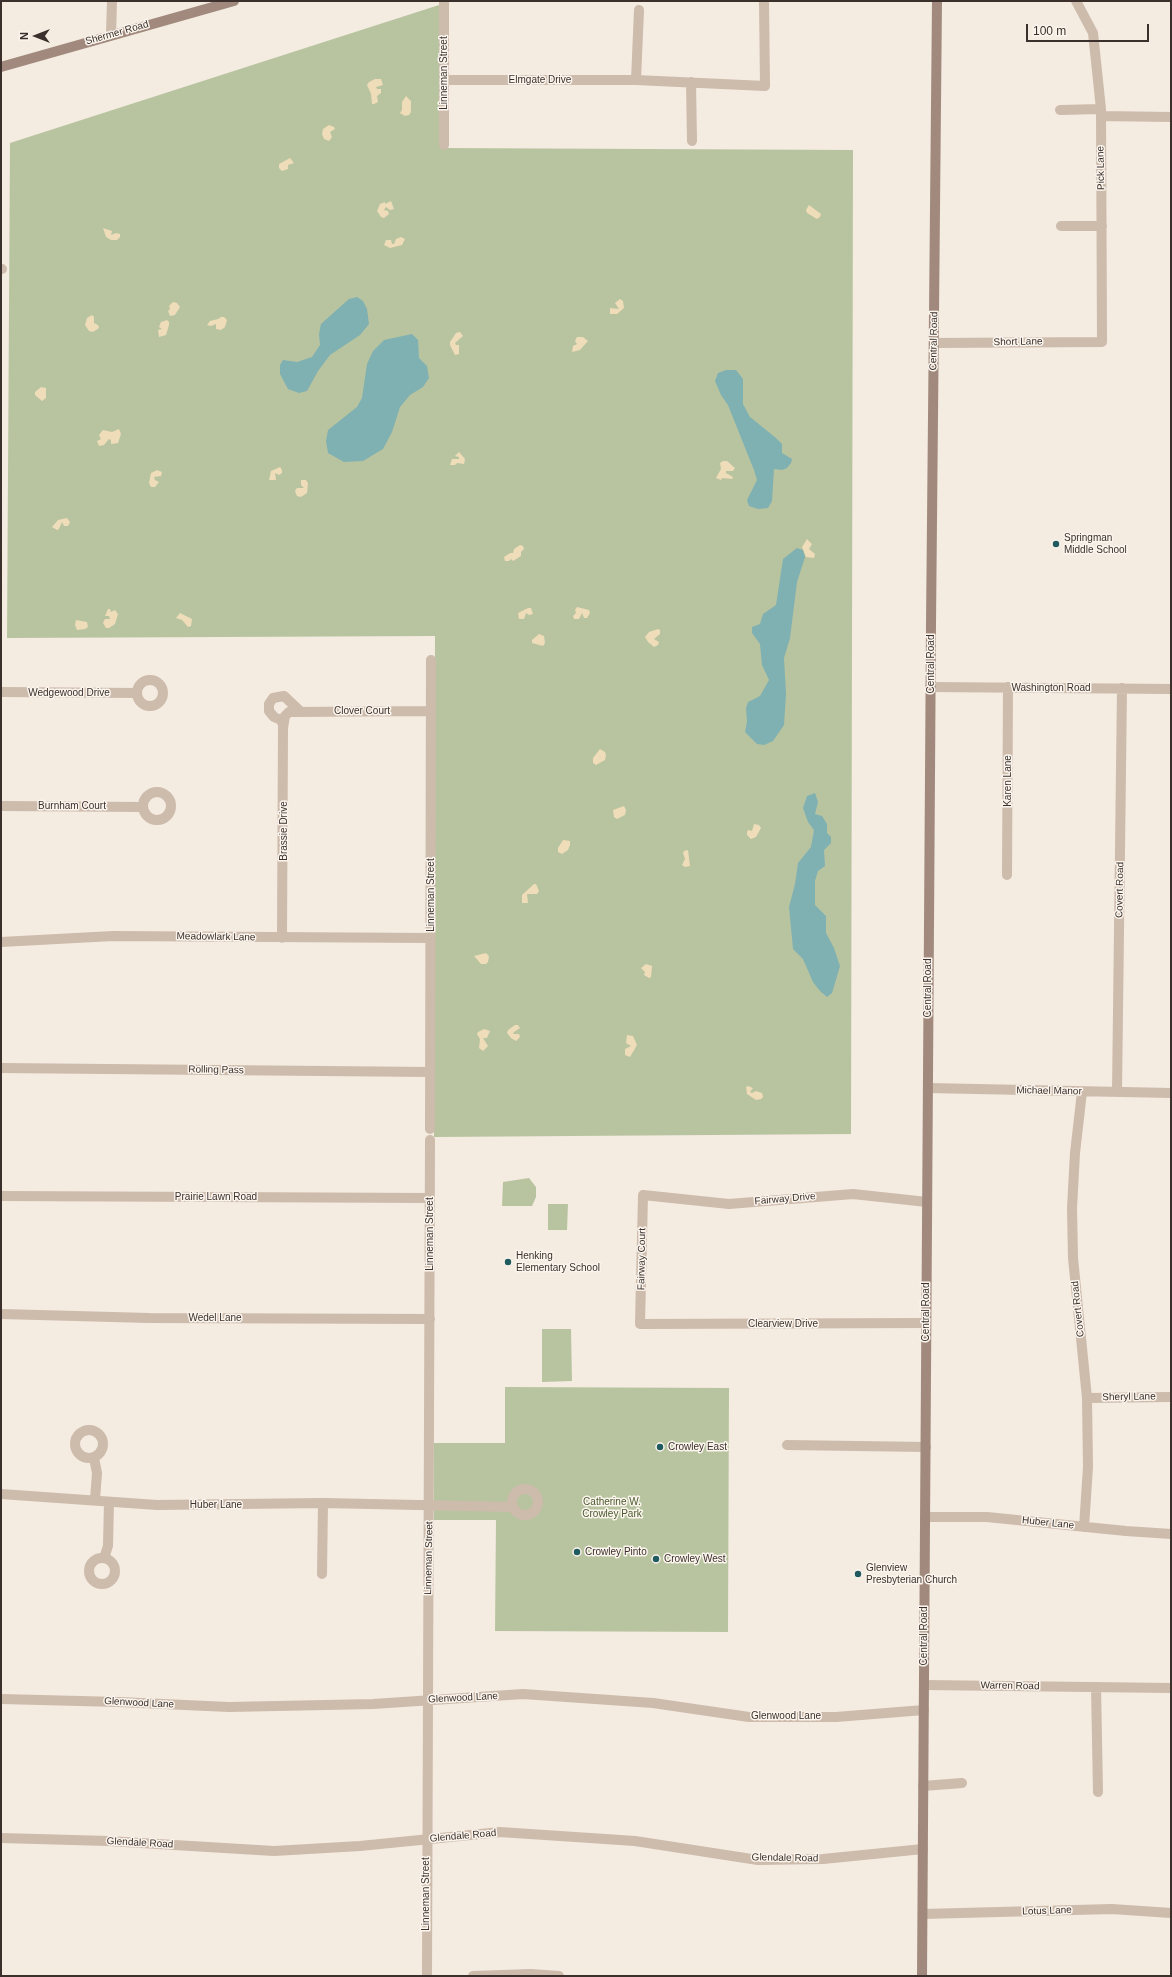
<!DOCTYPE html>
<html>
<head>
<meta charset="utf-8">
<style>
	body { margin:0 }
	#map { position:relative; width:1172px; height:1977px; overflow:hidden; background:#f4ebe1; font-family:Arial,sans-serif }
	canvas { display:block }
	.frame { position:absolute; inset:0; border:2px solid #3b302b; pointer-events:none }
	.north { position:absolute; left:16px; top:16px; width:40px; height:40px; -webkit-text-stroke:3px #fbf5ee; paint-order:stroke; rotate:270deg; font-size:11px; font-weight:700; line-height:16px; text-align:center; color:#3b302b }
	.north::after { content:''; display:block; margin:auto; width:14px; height:18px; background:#3b302b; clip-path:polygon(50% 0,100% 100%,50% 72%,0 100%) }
	.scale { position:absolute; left:1026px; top:24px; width:123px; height:18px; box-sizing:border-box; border:2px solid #3b302b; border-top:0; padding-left:5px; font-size:12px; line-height:14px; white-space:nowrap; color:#3b302b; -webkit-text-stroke:3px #fbf5ee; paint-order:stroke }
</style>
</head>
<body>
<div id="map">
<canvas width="1172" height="1977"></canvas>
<div class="frame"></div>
<div class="north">N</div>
<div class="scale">100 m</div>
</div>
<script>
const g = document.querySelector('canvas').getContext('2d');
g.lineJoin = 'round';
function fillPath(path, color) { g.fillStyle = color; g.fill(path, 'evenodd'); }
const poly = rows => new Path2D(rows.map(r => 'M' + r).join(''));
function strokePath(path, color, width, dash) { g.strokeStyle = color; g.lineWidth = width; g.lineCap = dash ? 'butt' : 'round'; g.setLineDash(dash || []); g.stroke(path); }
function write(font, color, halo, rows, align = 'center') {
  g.font = font + ' Arial,sans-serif'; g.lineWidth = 3; g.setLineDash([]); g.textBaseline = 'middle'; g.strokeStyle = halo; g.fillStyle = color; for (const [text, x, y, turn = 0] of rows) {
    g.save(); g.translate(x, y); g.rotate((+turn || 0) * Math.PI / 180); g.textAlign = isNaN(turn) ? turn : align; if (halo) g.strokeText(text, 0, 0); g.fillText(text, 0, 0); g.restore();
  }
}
const green = poly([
	[439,5,441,148,853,150,851,1134,434,1137,435,636,7,638,10,143],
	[529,1178,536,1187,536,1197,532,1206,502,1206,503,1182],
	[548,1204,568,1204,567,1230,548,1230],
	[542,1329,571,1329,572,1381,542,1382],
	[505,1387,729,1388,728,1632,495,1631,496,1520,434,1520,434,1443,505,1443]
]);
const sand = poly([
	[375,79,381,79,383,85,376,87,377,89,381,89,381,93,377,96,378,102,374,104,372,104,371,94,367,85,369,82],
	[406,96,411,101,411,112,409,115,405,116,400,113,402,110,402,102],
	[329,125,334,127,335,129,330,132,332,137,329,141,324,139,322,134,323,129],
	[290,158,294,163,288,165,288,169,282,171,279,168,279,164],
	[391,201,394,209,390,210,386,207,384,210,388,211,389,214,384,218,381,217,377,211,380,204,385,202,385,204],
	[809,205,821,214,820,217,817,219,807,213,806,210],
	[103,228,112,231,111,235,116,233,120,234,120,237,117,240,111,240,106,237],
	[401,237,405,239,402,245,390,248,384,245,386,240,391,240,392,244,394,244,396,239],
	[620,299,623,301,624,308,617,314,610,314,610,308,619,309,615,303],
	[173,302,177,303,180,307,175,315,170,316,168,311,170,309,169,306],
	[92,315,94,317,94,323,98,325,99,328,93,332,89,331,85,325,87,318],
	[221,317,224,317,227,320,225,327,221,330,216,329,216,324,211,326,207,325,210,321,218,319],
	[167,320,169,322,169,325,166,335,159,337,158,330,162,329,159,327,161,322],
	[460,332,463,336,455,343,456,345,459,345,459,354,455,355,450,345,450,342,456,333],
	[577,337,583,337,588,341,580,350,572,352,573,346,577,344,575,341],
	[41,387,46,388,46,398,42,401,35,395,35,392],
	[119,429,121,434,118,443,111,444,111,440,109,439,104,445,99,446,97,441,101,439,99,435,103,430,112,432],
	[459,452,465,459,464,464,457,463,455,465,450,465,452,459,459,459,459,457,455,456],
	[723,461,727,461,735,468,733,471,726,471,726,473,733,477,732,479,722,478,721,480,716,478,721,469,720,463],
	[280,467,282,470,282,473,279,475,275,473,276,480,269,480,271,471],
	[157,470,162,472,161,476,154,477,155,480,159,482,155,487,151,487,149,483,151,473],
	[301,480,306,480,308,483,307,493,301,497,297,496,295,491,297,488,304,488,301,485],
	[67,518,70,522,68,526,64,526,62,522,59,529,57,530,52,527,58,520],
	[807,539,812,544,809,549,815,554,814,558,806,557,802,547],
	[520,545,523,546,524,549,521,552,521,556,513,561,511,559,509,561,505,561,504,557,510,553,513,553,514,549],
	[577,607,589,610,590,613,587,618,584,618,582,613,579,619,574,619,573,616,576,613,575,610],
	[528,608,531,608,533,614,529,615,526,613,524,619,519,619,518,613],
	[108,609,110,609,111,612,115,610,118,614,115,624,109,628,106,628,103,623,105,619,110,619,109,616,105,616],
	[180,613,192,619,191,626,188,627,182,620,176,618],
	[76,620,87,622,88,627,85,629,77,630,75,625],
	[658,629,660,630,660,634,654,639,659,642,658,645,654,647,648,642,645,637,649,632],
	[539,634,544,636,545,643,543,646,532,643,532,640],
	[600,749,605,752,606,755,605,760,596,765,593,763,593,758],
	[624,806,626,810,625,815,617,819,614,817,613,810],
	[754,824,759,825,761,828,756,837,751,839,747,835,747,832,748,830,752,831],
	[563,840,570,841,570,845,568,850,562,854,558,852,558,848],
	[688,850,690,866,685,867,682,865,685,859,683,853,684,851],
	[534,884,536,884,539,891,537,894,527,894,528,903,522,903,522,895],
	[486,953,489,956,488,962,486,964,481,964,474,956],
	[646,964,652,966,651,977,649,978,644,975,645,972,641,968],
	[515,1025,518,1025,520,1028,514,1032,513,1034,519,1034,520,1037,516,1041,511,1038,507,1033,508,1030],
	[484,1029,490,1031,487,1038,483,1038,488,1046,483,1051,479,1048,480,1039,477,1034,478,1032],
	[627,1035,633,1036,637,1045,630,1057,625,1055,625,1049,631,1046,626,1043],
	[748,1086,753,1088,750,1092,752,1093,756,1091,762,1093,763,1097,761,1099,756,1100,747,1094,746,1087]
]);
const water = poly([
	[357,297,363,301,367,309,369,324,360,335,330,355,318,371,307,391,299,393,288,389,280,374,280,365,283,360,297,362,312,357,320,345,319,334,321,324,349,299],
	[412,334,418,340,419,358,427,366,429,378,423,387,410,395,400,407,392,432,383,449,363,461,344,462,328,453,326,441,328,430,357,407,362,398,367,364,373,351,384,340],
	[726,370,736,370,743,379,743,404,750,417,776,438,782,444,782,453,792,459,791,463,787,468,782,470,774,469,772,501,768,508,758,509,749,506,747,500,757,480,754,470,728,405,721,395,715,381,718,373],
	[797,548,803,550,805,557,797,582,790,638,784,658,786,694,784,725,773,741,764,745,757,744,745,732,747,722,746,708,748,702,760,696,769,680,762,665,760,644,752,633,752,627,760,624,763,614,776,605,783,559],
	[815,793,818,802,815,814,822,816,827,824,827,833,831,837,831,843,824,850,825,866,818,871,815,881,815,905,826,916,826,933,834,948,840,966,832,993,827,997,820,991,813,982,803,959,793,949,789,907,795,884,798,863,811,847,814,830,808,822,803,808,807,796]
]);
const minor = poly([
	[111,35,112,1],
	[444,80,636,80,765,86,764,1],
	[636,80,639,10],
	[691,82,692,141],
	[1060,110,1101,109],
	[1101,116,1171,117],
	[444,145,444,1],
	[1061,226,1102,226],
	[1,269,2,269],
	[934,343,1102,342,1101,109,1093,33,1076,1],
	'137 693a13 13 0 1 1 26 0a13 13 0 1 1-26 0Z',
	[930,687,1171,689],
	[1,692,137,693],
	[283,725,281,720,274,717,269,711,269,704,273,698,284,696,301,712],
	'143 806a14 14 0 1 1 28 0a14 14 0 1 1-28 0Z',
	[1,806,142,807],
	[1007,875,1008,687],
	[282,938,283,728,285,716,289,712,294,712,431,711],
	[1,942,113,936,430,938],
	[1,1068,430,1072],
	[928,1088,1171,1093],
	[1082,1092,1075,1153,1072,1208,1073,1258,1087,1398,1088,1467,1084,1527],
	[1117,1092,1122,688],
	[430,1129,431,660],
	[1,1196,430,1198],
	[1,1314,149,1318,430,1319],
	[926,1323,640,1324,643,1195,729,1204,853,1194,927,1202],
	[1087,1398,1171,1397],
	'75 1444a14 14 0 1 1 28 0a14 14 0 1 1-28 0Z',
	[787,1445,926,1447],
	[94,1458,97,1473,95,1500],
	'512 1502a13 13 0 1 1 26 0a13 13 0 1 1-26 0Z',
	[1,1494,157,1505,323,1503,513,1507],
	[925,1517,987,1517,1126,1531,1171,1534],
	'89 1571a13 13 0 1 1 26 0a13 13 0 1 1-26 0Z',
	[104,1558,108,1546,109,1502],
	[322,1574,323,1503],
	[924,1685,1171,1688],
	[1096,1687,1098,1792],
	[1,1699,119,1702,229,1707,373,1704,523,1694,653,1703,749,1717,836,1717,924,1710],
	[923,1786,962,1783],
	[1,1838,108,1841,274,1851,360,1846,500,1832,635,1841,758,1860,823,1859,923,1849],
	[923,1914,1112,1909,1171,1913],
	[427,1976,430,1140],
	[473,1976,531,1974,559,1976]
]);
const secondary = poly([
	[1,67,234,1],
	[922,1976,931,624,937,1]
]);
const markers = [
	[1056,544,4,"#1f5a5e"],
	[508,1262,4,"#1f5a5e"],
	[660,1447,4,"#1f5a5e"],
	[577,1552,4,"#1f5a5e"],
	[656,1559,4,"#1f5a5e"],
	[858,1574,4,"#1f5a5e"]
];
const streetNames = [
	["Shermer Road",117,33,-16],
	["Linneman Street",444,73,-90],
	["Elmgate Drive",540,80],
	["Pick Lane",1101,168,-91],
	["Central Road",934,341,-89],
	["Short Lane",1018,342,-1],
	["Central Road",931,664,-90],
	["Washington Road",1051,688],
	["Wedgewood Drive",69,693],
	["Clover Court",362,711],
	["Karen Lane",1008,781,-90],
	["Burnham Court",72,806],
	["Brassie Drive",284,831,-90],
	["Covert Road",1120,890,-89],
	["Linneman Street",431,895,-90],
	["Meadowlark Lane",216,937,1],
	["Central Road",928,988,-90],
	["Rolling Pass",216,1070,1],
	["Michael Manor",1049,1091,1],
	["Prairie Lawn Road",216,1197],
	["Fairway Drive",785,1199,-5],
	["Linneman Street",430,1234,-90],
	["Fairway Court",642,1259,-89],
	["Covert Road",1078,1309,-96],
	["Central Road",926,1312,-90],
	["Wedel Lane",215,1318],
	["Clearview Drive",783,1324],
	["Sheryl Lane",1129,1397,-1],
	["Huber Lane",216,1505],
	["Huber Lane",1048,1523,6],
	["Linneman Street",429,1558,-89],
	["Central Road",924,1636,-90],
	["Warren Road",1010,1686,1],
	["Glenwood Lane",463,1698,-3],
	["Glenwood Lane",139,1703,3],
	["Glenwood Lane",786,1716],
	["Glendale Road",463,1836,-5],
	["Glendale Road",140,1843,3],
	["Glendale Road",785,1858,1],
	["Linneman Street",426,1894,-90],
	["Lotus Lane",1047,1911,-2]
];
const poiNames = [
	["Springman",1064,538],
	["Middle School",1064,550],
	["Henking",516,1256],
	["Elementary School",516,1268],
	["Crowley East",668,1447],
	["Crowley Pinto",585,1552],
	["Crowley West",664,1559],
	["Glenview",866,1568],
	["Presbyterian Church",866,1580]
];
const parkNames = [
	["Catherine W.",612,1502],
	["Crowley Park",612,1514]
];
fillPath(green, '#b8c4a0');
fillPath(sand, '#efdcb8');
fillPath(water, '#7fb0b2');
strokePath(minor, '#cdbbac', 10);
strokePath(secondary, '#a18a7d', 10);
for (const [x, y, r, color] of markers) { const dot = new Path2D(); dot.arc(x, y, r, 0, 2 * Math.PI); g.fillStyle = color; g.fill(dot); strokePath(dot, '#fbf5ee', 1.5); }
write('10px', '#3b302b', '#fbf5ee', streetNames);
write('10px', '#3b302b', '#fbf5ee', poiNames, 'left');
write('10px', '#4a5a2e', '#fbf5ee', parkNames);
</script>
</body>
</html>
